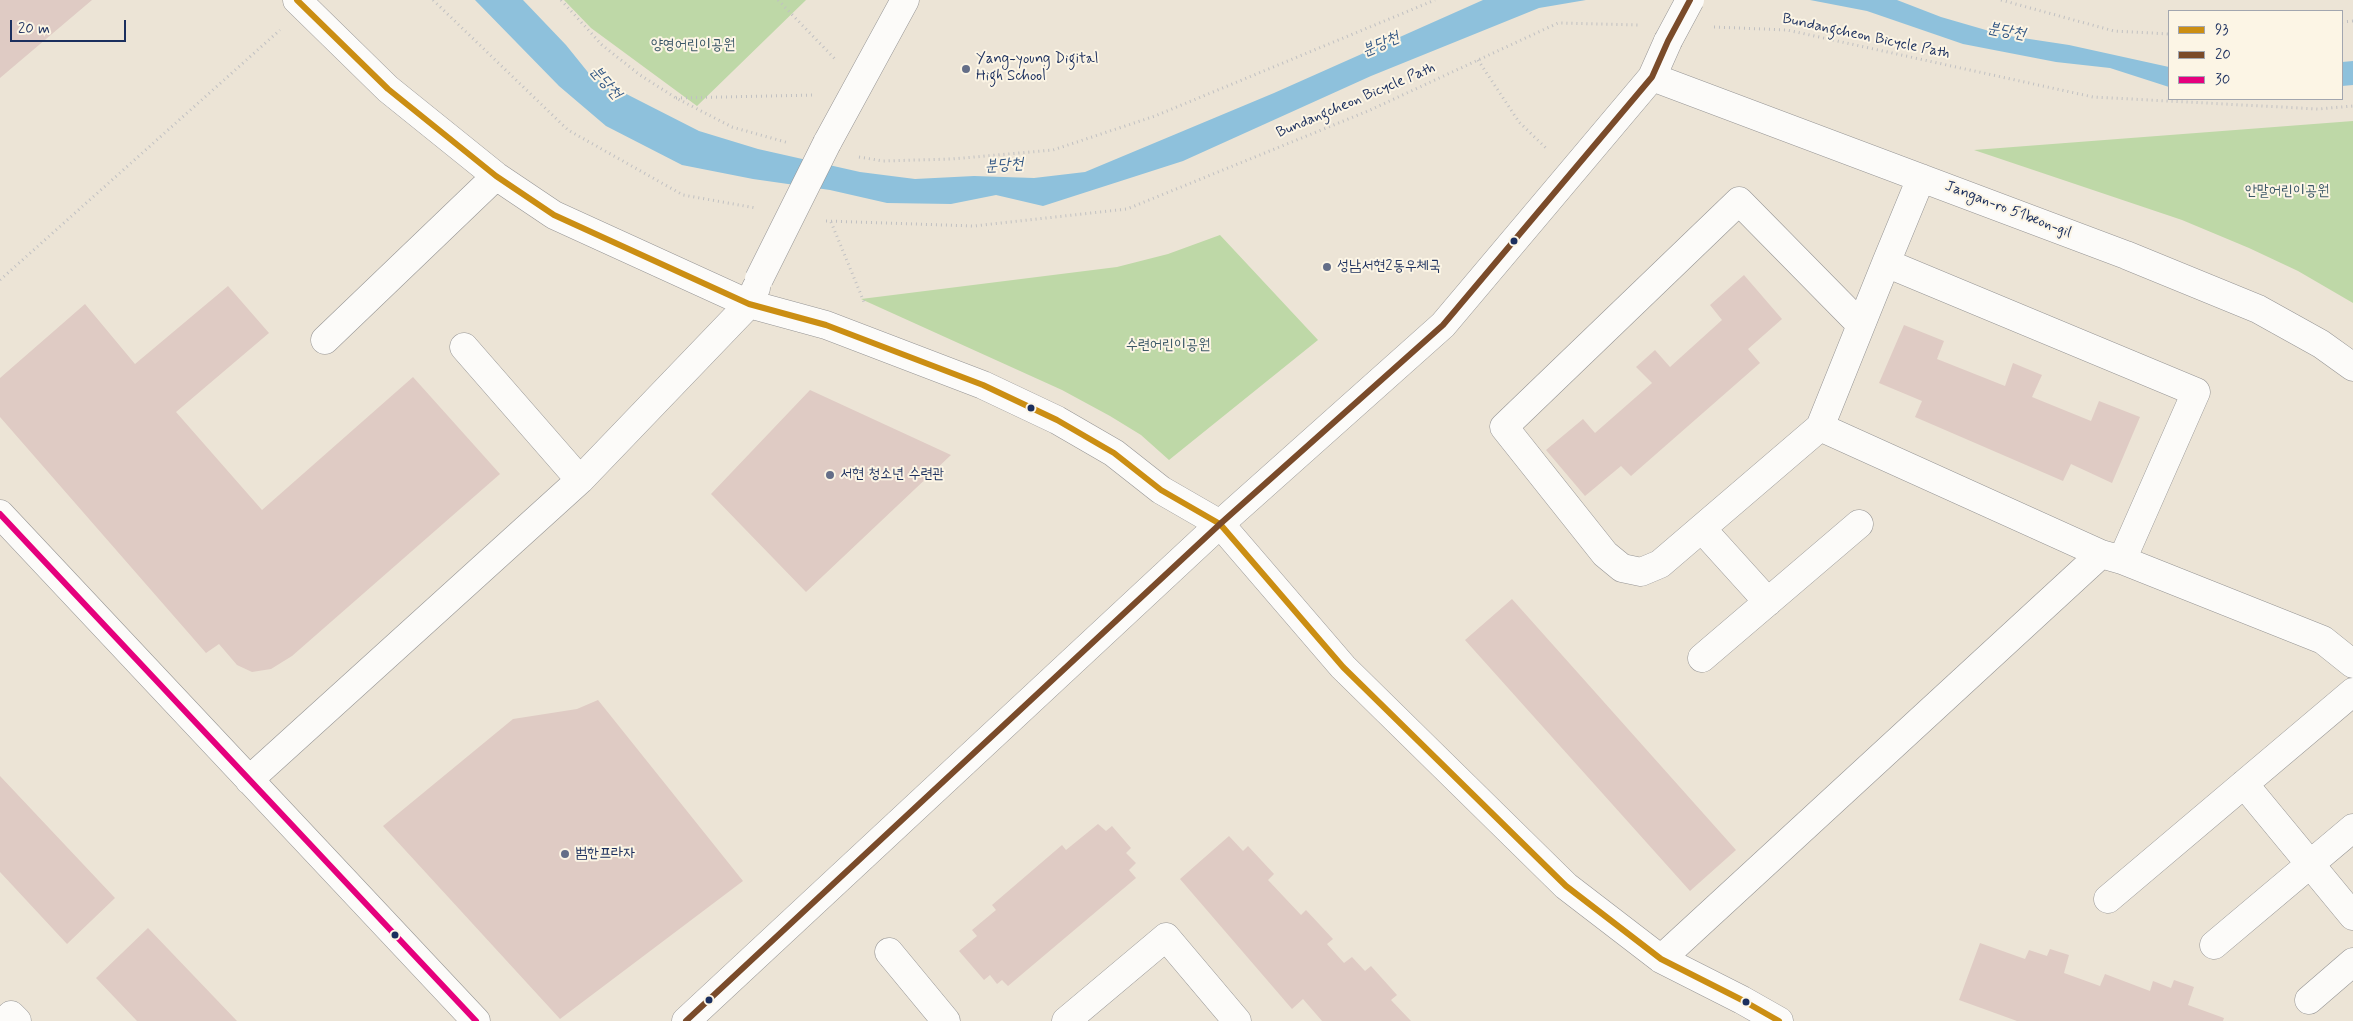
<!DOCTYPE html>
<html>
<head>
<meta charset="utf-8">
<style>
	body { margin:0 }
	#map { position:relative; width:2353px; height:1021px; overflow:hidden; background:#ece4d6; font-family:Mynerve,sans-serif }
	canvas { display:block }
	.legend { position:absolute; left:2168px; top:10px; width:175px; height:90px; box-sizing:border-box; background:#fcf5e5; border:1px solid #a2a6af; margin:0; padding:6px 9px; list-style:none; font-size:15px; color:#1b2f5e }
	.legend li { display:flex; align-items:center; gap:10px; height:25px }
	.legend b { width:25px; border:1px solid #a2a6af }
	.scale { position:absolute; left:10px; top:20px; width:116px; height:22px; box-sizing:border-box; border:2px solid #1b2f5e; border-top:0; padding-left:6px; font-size:15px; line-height:18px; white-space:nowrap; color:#1b2f5e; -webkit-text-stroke:4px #fcf5e5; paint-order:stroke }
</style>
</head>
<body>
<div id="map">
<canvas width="2353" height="1021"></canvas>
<ul class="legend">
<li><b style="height:6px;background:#cb8e13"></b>93</li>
<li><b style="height:6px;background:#7a4b2a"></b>20</li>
<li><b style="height:6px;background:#e5007d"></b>30</li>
</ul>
<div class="scale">20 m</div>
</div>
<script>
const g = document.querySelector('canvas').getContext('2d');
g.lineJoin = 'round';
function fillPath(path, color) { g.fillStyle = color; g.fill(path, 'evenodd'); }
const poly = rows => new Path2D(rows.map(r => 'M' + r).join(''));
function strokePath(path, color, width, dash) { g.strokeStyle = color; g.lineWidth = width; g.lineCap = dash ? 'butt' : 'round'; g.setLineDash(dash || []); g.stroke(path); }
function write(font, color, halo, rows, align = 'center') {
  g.font = font + ' Mynerve,"Poor Story",sans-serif'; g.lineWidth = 4; g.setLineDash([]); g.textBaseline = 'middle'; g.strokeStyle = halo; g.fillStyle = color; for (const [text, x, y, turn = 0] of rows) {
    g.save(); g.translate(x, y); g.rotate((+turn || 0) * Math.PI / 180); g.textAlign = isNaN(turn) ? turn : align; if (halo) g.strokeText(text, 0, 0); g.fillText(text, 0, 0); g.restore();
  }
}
const green = poly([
	[564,0,806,0,697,106,591,28],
	[2353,121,2353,303,2298,271,2249,248,2182,220,1974,150],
	[1220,235,1318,340,1169,460,1141,435,1110,416,1062,390,861,299,1117,267,1168,254]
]);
const water = poly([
	[475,0,523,0,566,45,591,76,699,131,758,149,860,172,915,179,974,176,1034,178,1085,172,1274,93,1483,0,1586,0,1539,8,1371,76,1183,161,1043,206,996,195,951,204,887,203,830,190,753,179,682,165,606,126,559,86],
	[1810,0,1897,0,1941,17,2003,35,2069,45,2169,67,2169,87,2110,68,2056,62,1963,44,1867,11],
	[2353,61,2353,85,2342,86,2342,62]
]);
const building = poly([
	[0,0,92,0,0,78],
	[1744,275,1782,319,1748,349,1760,363,1631,476,1621,466,1585,496,1546,450,1583,419,1595,433,1652,383,1636,367,1655,350,1670,367,1722,320,1710,305],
	[228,286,269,333,176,412,262,510,413,377,500,474,292,656,271,669,252,672,237,665,219,644,206,653,0,417,0,378,85,304,135,364],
	[1904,325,1944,341,1937,359,2005,386,2013,363,2042,375,2032,397,2091,421,2099,401,2140,417,2112,483,2071,464,2063,481,1915,417,1922,401,1879,383],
	[810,390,951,455,806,592,711,494],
	[1512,599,1736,850,1690,891,1465,640],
	[598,700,743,881,560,1019,383,826,513,719,577,709],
	[0,776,115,898,67,944,0,872],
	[1098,824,1106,831,1112,826,1131,848,1126,853,1136,863,1129,870,1136,878,1008,986,1002,980,997,984,990,975,984,980,959,951,977,936,972,930,996,910,992,905,1062,845,1066,850],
	[1229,836,1243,851,1248,846,1274,874,1268,880,1301,915,1306,910,1333,939,1327,944,1344,963,1352,957,1365,971,1371,966,1397,995,1391,1000,1411,1021,1322,1021,1303,999,1292,1009,1180,879],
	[148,928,237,1021,137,1021,96,978],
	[1980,943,2025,959,2029,950,2047,956,2050,949,2069,955,2064,973,2100,986,2105,974,2150,991,2153,981,2171,988,2174,980,2194,987,2188,1005,2224,1018,2223,1021,2017,1021,1959,1000]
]);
const path = poly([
	[433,0,568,130,683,195,756,208],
	[561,0,602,45,640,75,676,98,732,127,789,143],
	[778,0,835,59],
	[2001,0,2114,31,2169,34],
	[2342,22,2353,21],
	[1714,27,1787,30,2093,97,2318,109,2353,106],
	[1478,60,1519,122,1548,150],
	[676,98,815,95],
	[859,157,883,161,952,159,1053,150,1155,116,1435,0],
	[826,221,974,226,1127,209,1368,111,1558,23,1638,25],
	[831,222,864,302],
	[0,280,280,30]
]);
const minor = poly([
	[297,0,388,89,496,176,554,215,749,304,826,325,983,385,1057,420,1114,453,1161,490,1220,524,1343,667,1566,886,1661,959,1742,1000,1779,1021],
	[1652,77,2126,255,2258,309,2321,344,2353,367],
	[827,143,905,0],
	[1886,263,2196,392,2122,560],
	[1861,325,1739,201,1504,427,1605,554,1622,568,1641,572,1660,564,1820,427,1861,325,1886,263,1921,178],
	[325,340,496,176],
	[464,347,580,480],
	[1820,427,2101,554,2122,560,2323,640,2353,664],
	[0,514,476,1021],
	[1702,529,1768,602],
	[1702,658,1859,524],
	[249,780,580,480,749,304,756,288],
	[2244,784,2353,916],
	[2108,899,2353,692],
	[2214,945,2353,828],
	[889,952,946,1021],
	[1661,959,2101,554],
	[2309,1000,2353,962],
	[5,1021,11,1015,17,1021],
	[686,1021,1220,524,1443,325,1652,77,1668,41],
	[1066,1021,1166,937,1237,1021]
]);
const minorBridge = poly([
	[1668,41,1690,0],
	[759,279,827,143]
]);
const bus1 = poly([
	[297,0,388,89,496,176,554,215,749,304,826,325,983,385,1057,420,1114,453,1161,490,1220,524,1343,667,1566,886,1661,959,1742,1000,1779,1021]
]);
const bus2 = poly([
	[686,1021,1220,524,1443,325,1652,77,1668,41,1690,0]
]);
const bus3 = poly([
	[0,514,476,1021]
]);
const markers = [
	[966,69,5,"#646e88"],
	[1514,241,4.5,"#1b2f5e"],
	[1327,267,5,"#646e88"],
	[1031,408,4.5,"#1b2f5e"],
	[830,475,5,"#646e88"],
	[565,854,5,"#646e88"],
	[395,935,4.5,"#1b2f5e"],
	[709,1000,4.5,"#1b2f5e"],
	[1746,1002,4.5,"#1b2f5e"]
];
const streetNames = [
	["Bundangcheon Bicycle Path",1866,37,12],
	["Bundangcheon Bicycle Path",1356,101,-23],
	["Jangan-ro 51beon-gil",2008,210,21]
];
const parkNames = [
	["양영어린이공원",693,46],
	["안말어린이공원",2287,192],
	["수련어린이공원",1168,346]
];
const poiNames = [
	["Yang-young Digital",976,60],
	["High School",976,77],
	["성남서현2동우체국",1337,267],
	["서현 청소년 수련관",840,475],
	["범한프라자",575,854]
];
const waterNames = [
	["분당천",2006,32,10],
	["분당천",1381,45,-23],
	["분당천",605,83,49],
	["분당천",1004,166,-4]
];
fillPath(green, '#bed8a7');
fillPath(water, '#8ec1dc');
fillPath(building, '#dfcbc4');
strokePath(minor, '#959494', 29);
strokePath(path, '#c0c0c2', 3, [1, 4]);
strokePath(minor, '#fcfbf9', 28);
strokePath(minorBridge, '#959494', 29, []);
strokePath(minorBridge, '#fcfbf9', 28);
strokePath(bus1, '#cb8e13', 6);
strokePath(bus2, '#7a4b2a', 6);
strokePath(bus3, '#e5007d', 6);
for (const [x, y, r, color] of markers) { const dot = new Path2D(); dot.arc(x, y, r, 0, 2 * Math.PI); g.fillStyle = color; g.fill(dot); strokePath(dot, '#fcf5e5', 2); }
write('15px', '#1b2f5e', '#fcf5e5', streetNames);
write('15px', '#3a5767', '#fcf5e5', parkNames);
write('15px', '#1b2f5e', '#fcf5e5', poiNames, 'left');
write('italic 16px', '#315684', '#fcf5e5', waterNames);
</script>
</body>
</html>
